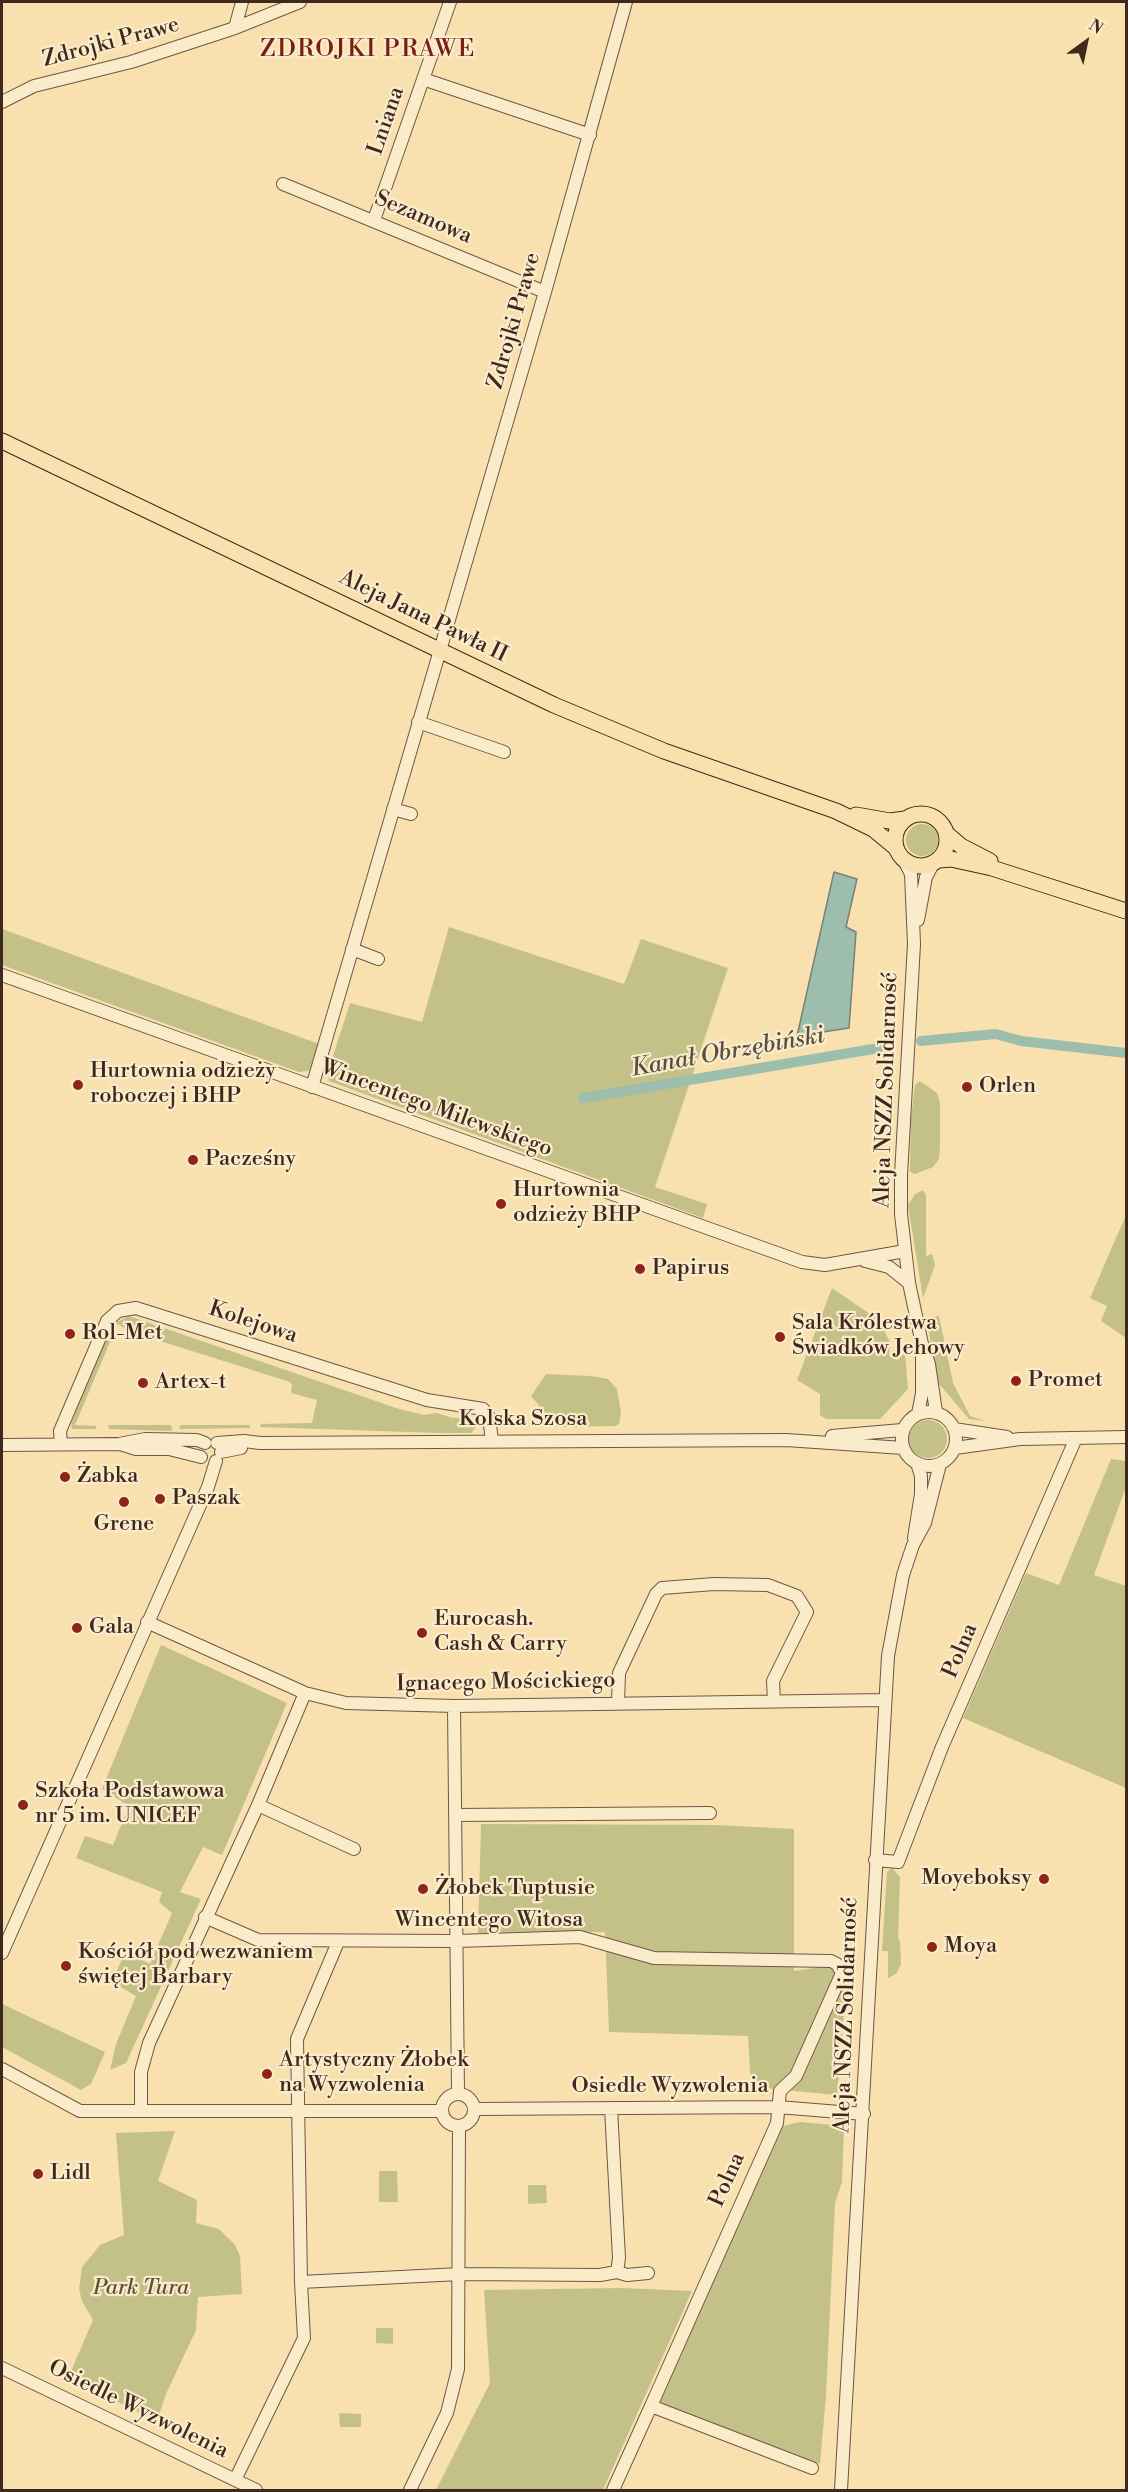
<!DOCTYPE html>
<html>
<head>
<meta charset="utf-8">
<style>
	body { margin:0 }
	#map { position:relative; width:1128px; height:2492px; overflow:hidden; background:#f8e1af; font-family:"Libre Bodoni",serif }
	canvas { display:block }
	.frame { position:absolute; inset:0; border:3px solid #3f291f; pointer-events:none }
	.north { position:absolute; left:1056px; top:12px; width:60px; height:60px; -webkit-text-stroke:4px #faeccb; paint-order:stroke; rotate:33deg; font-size:16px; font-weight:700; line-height:24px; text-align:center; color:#3f291f }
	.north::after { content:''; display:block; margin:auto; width:21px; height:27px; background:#3f291f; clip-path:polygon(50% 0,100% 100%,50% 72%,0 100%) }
</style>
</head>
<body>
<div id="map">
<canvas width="1128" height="2492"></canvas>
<div class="frame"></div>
<div class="north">N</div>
</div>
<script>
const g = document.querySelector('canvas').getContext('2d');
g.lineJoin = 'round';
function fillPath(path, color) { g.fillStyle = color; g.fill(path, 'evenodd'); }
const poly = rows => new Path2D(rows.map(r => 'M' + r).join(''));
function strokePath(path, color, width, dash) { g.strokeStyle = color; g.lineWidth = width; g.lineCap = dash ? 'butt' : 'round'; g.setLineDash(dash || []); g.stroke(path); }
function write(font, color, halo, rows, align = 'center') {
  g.font = font + ' "Libre Bodoni",serif'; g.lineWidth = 4.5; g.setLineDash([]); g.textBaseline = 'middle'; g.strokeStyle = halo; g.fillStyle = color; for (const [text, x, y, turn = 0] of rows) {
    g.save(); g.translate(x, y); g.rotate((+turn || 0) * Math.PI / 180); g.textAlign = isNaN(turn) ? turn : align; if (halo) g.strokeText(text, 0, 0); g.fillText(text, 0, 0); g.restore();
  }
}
const green = poly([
	'906 840a16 16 0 1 1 32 0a16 16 0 1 1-32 0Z',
	[449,927,624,984,641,939,728,968,655,1187,707,1204,703,1218,329,1081,328,1072,350,1003,422,1022],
	[2,929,319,1044,313,1064,309,1071,299,1072,2,965],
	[920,1081,937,1093,940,1103,940,1146,939,1159,933,1167,915,1174,910,1172,910,1168,911,1117,915,1085],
	[923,1190,926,1195,926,1256,932,1254,935,1265,923,1298,908,1205,915,1194],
	[1126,1215,1126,1338,1101,1321,1107,1306,1090,1298],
	[832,1288,873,1316,881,1325,890,1342,889,1356,897,1360,905,1353,908,1389,880,1419,826,1419,820,1415,820,1394,797,1380],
	[129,1316,399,1409,424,1415,436,1413,453,1418,470,1417,477,1426,471,1433,438,1433,260,1427,261,1424,312,1423,317,1400,291,1393,292,1385,290,1382,135,1333,115,1323],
	[939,1316,953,1383,970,1416,985,1421,969,1419,940,1385,938,1385,927,1321,928,1318],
	[106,1337,112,1337,75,1425,96,1426,96,1429,72,1429,71,1424],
	[546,1374,591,1376,608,1379,617,1389,621,1413,619,1424,615,1426,557,1427,531,1396],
	'909 1439a19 19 0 1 1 38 0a19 19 0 1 1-38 0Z',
	[108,1425,171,1425,172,1431,109,1429],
	[181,1425,250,1425,250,1428,179,1429],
	[1111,1459,1126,1461,1126,1487,1094,1575,1126,1586,1126,1788,963,1718,1026,1573,1059,1585],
	[161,1645,287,1703,222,1855,203,1847,180,1892,201,1899,126,2063,110,2070,116,2044,136,1996,112,1982,125,1952,150,1964,172,1913,159,1902,162,1892,76,1858,85,1836,113,1845,129,1806,102,1789],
	[481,1824,717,1825,794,1829,794,1971,848,1963,837,2095,751,2087,748,2036,609,2032,605,1932,478,1933],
	[892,1868,900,1877,898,1938,900,1941,901,1964,896,1974,888,1978,888,1951,882,1951,887,1872],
	[2,2004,105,2052,91,2084,81,2090,2,2047],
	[800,2122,844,2126,842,2182,835,2203,826,2396,820,2464,656,2405,783,2126],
	[175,2131,158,2181,197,2200,196,2223,219,2229,235,2245,240,2256,242,2294,198,2297,196,2330,166,2394,157,2421,68,2378,93,2320,82,2301,79,2289,82,2267,100,2245,124,2235,116,2133],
	[379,2171,397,2171,398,2202,379,2202],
	[528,2185,546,2185,547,2203,528,2204],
	[622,2288,692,2291,603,2490,436,2490,490,2383,484,2290],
	[376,2328,393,2328,393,2344,376,2343],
	[339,2413,361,2414,361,2427,340,2427]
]);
const water = poly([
	[834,872,857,879,846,927,856,932,849,1028,797,1036,834,872]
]);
const canal = poly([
	[921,1041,996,1034,1021,1041,1126,1053],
	[583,1098,879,1048]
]);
const minor = poly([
	[235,28,242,2],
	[423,79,590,135],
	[2,102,34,86,131,62,235,28,300,2],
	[283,184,545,292],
	[374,220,450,2],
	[418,722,504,752],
	[393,809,411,814],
	[905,862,911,874,914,944,901,1175,901,1214,909,1283,922,1344,929,1364,936,1412],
	[918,920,926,877,933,864],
	[352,949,378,959],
	[2,975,802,1262,825,1265,905,1251],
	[312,1087,545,292,626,2],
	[865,1261,889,1267,909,1283],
	'902 1439a27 27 0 1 1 54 0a27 27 0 1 1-54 0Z',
	[918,1414,922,1393,922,1354],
	[954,1429,1007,1437],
	[832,1436,902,1430],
	[217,1443,244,1441,260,1443,786,1440,903,1448],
	[61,1444,60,1431,107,1321,118,1311,136,1308,427,1400,483,1409,489,1417,492,1441],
	[120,1444,136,1449,169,1449,201,1457],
	[2,1445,119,1444,145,1439,197,1440,205,1443],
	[955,1448,1020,1439,1126,1437],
	[221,1452,241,1448],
	[914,1538,921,1494,921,1476,917,1463],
	[147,1622,305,1693,346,1703,454,1706,883,1700],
	[618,1703,619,1673,656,1594,662,1588,714,1584,768,1585,797,1596,807,1612,773,1681,774,1701],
	[454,1706,458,2093],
	[258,1805,354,1849],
	[456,1815,710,1813],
	[875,1860,898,1862,942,1747,1076,1438],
	[205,1917,258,1940,457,1941,580,1937,654,1958,831,1961,837,1964,842,1973,796,2076,780,2091,777,2123,651,2406,812,2468],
	[2,1953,208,1487,216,1461],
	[2,2069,80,2111,442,2111],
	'442 2110a16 16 0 1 1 32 0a16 16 0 1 1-32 0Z',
	[475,2109,778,2107,864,2114],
	[141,2111,141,2072,149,2043,258,1805,305,1693],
	[617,2272,627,2275,648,2273],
	[301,2282,297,2039,338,1942],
	[2,2368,256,2490],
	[235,2480,304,2338,301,2282,460,2274,600,2275,617,2272,619,2258,611,2108],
	[410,2490,447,2413,458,2369,459,2126],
	[613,2490,651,2406],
	[841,2490,888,1656,903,1575,913,1545,925,1523,940,1464]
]);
const major = poly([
	[2,441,554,705,664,751,836,811,873,829,896,848],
	'895 840a26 26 0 1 1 52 0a26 26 0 1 1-52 0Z',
	[856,815,890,821,905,819],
	[947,834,961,846,990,861],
	[939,860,951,859,992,868,1126,911]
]);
const markers = [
	[78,1085,6,"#8f2418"],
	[967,1087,6,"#8f2418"],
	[193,1160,6,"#8f2418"],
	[501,1204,6,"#8f2418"],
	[640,1269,6,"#8f2418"],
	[70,1334,6,"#8f2418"],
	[780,1337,6,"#8f2418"],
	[1016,1381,6,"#8f2418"],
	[143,1383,6,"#8f2418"],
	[65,1477,6,"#8f2418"],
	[160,1499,6,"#8f2418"],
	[124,1502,6,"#8f2418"],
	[77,1628,6,"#8f2418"],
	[422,1633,6,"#8f2418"],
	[23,1805,6,"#8f2418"],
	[1044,1879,6,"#8f2418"],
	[423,1889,6,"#8f2418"],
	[932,1947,6,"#8f2418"],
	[66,1966,6,"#8f2418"],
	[267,2074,6,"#8f2418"],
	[38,2174,6,"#8f2418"]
];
const streetNames = [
	["Zdrojki Prawe",111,43,-15],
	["Lniana",387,121,-71],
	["Sezamowa",423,218,23],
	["Zdrojki Prawe",515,321,-74],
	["Aleja Jana Pawła II",423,617,26],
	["Aleja NSZZ Solidarność",887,1090,-88],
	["Wincentego Milewskiego",436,1109,20],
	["Kolejowa",253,1323,18],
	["Kolska Szosa",523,1420],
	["Polna",961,1651,-67],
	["Ignacego Mościckiego",506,1683,-1],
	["Wincentego Witosa",489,1921],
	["Aleja NSZZ Solidarność",847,2015,-88],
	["Osiedle Wyzwolenia",670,2087],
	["Polna",728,2180,-66],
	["Osiedle Wyzwolenia",138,2410,26]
];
const poiNames = [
	["Hurtownia odzieży",90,1072],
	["roboczej i BHP",90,1097],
	["Orlen",979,1087],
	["Pacześny",205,1160],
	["Hurtownia",513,1191],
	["odzieży BHP",513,1216],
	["Papirus",652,1269],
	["Sala Królestwa",792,1324],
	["Świadków Jehowy",792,1349],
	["Rol-Met",82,1334],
	["Promet",1028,1381],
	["Artex-t",155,1383],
	["Żabka",77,1477],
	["Paszak",172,1499],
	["Grene",124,1525,"center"],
	["Eurocash.",434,1620],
	["Cash & Carry",434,1645],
	["Gala",89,1628],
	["Szkoła Podstawowa",35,1792],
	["nr 5 im. UNICEF",35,1817],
	["Moyeboksy",1032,1879,"right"],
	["Żłobek Tuptusie",435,1889],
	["Moya",944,1947],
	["Kościół pod wezwaniem",78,1953],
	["świętej Barbary",78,1978],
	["Artystyczny Żłobek",279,2061],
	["na Wyzwolenia",279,2086],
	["Lidl",50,2174]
];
const parkNames = [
	["Park Tura",141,2289]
];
const neighbourhoodNames = [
	["ZDROJKI PRAWE",368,50]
];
const waterNames = [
	["Kanał Obrzębiński",728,1053,-10]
];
fillPath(green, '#c3c187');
fillPath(water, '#9dbeac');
strokePath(water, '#778274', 1.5);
strokePath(canal, '#9dbeac', 10);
strokePath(minor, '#6d5743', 14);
strokePath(major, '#3f291f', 17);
strokePath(minor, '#faeccb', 12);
strokePath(major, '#f8e1af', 15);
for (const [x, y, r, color] of markers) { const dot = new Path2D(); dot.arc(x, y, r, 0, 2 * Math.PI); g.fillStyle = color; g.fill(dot); strokePath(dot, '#faeccb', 2); }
write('22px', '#3f291f', '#faeccb', streetNames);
write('22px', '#3f291f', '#faeccb', poiNames, 'left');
write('italic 22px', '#604f39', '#faeccb', parkNames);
g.letterSpacing = '1.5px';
write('24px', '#7a1f14', '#faeccb', neighbourhoodNames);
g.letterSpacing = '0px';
write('italic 24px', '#564e42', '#faeccb', waterNames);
</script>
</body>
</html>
